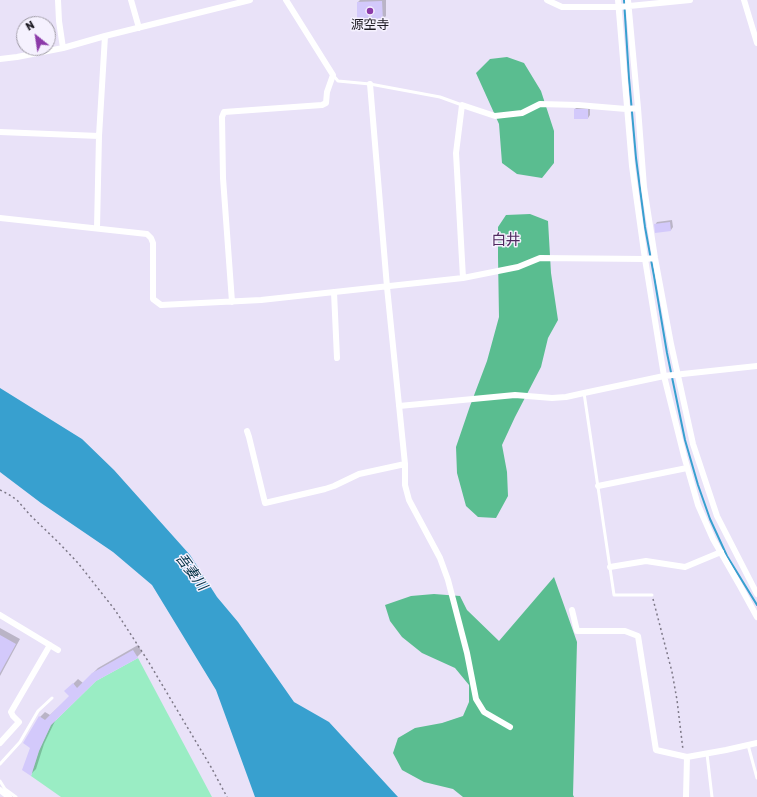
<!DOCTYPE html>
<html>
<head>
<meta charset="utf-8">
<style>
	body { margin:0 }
	#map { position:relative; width:757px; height:797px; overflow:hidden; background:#e9e2f8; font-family:Rubik,sans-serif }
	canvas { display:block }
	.north { position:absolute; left:16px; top:16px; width:40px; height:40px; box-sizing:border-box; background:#f5f1fe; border:1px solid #9f9ba6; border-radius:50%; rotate:330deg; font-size:11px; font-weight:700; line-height:16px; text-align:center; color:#1e1b23 }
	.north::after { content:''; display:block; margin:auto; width:14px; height:18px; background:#8c3aa9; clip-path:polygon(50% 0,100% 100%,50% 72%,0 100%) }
</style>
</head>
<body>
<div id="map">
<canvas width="757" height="797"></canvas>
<div class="north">N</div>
</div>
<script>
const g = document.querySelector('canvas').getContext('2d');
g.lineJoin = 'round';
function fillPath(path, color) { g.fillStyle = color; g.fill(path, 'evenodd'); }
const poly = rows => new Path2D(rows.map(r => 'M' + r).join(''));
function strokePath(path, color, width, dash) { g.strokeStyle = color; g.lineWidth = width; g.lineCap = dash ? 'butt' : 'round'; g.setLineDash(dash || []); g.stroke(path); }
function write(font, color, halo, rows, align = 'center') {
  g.font = font + ' Rubik,"Noto Sans JP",sans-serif'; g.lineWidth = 3; g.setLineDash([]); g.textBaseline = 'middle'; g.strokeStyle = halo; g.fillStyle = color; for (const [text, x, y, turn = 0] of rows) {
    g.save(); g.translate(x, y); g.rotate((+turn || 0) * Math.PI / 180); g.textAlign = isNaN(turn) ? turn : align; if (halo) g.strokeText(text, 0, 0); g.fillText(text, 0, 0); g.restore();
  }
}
const green = poly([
	[138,658,212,797,61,797,31,776,39,750,51,725,96,681]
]);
const forest = poly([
	[507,57,524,63,541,91,554,131,554,163,542,178,517,174,502,163,499,124,476,73,490,59],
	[530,214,548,221,551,273,558,320,548,338,541,367,515,417,502,445,507,472,508,496,496,518,478,517,466,506,457,473,456,447,470,406,487,361,499,317,498,257,498,227,506,215],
	[554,577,577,642,573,795,574,797,463,797,453,789,424,782,402,770,393,753,398,738,415,728,442,723,463,716,469,702,469,685,455,668,422,653,402,637,390,621,385,605,411,596,434,594,460,596,467,610,499,641]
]);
const water = poly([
	[0,388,82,439,114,470,190,555,217,597,238,622,294,702,329,722,398,797,255,797,216,690,152,585,113,552,41,503,0,472]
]);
const shadow = poly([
	[360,0,386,0,386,16,382,20,358,2],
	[577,107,590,107,590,115,588,118,575,109],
	[672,220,673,227,671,230,655,225,657,222],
	[0,628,20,639,0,676],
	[138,645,142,652,137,657,95,681,56,719,44,744,36,769,31,774,31,748,40,717,45,712,50,715,70,696,66,691,78,679,83,683,98,668]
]);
const stream = poly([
	[624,0,629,78,636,158,645,227,654,276,667,353,685,440,698,485,710,519,727,556,757,605]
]);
const building = poly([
	[382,1,383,21,357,22,357,2],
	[574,109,588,109,588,119,574,119],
	[670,222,671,231,655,233,654,224],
	[0,635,16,644,0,673],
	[133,650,138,658,96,681,51,725,39,751,31,776,22,770,30,748,23,743,39,716,45,720,69,696,64,691,73,683,77,688,92,673]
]);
const path = poly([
	[0,490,8,494,17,500,30,515,59,543,78,563,115,610,148,661,211,767,227,797],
	[653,599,672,672,677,700,683,750]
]);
const service = poly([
	[333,75,338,81,370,84,440,97,462,105],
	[584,393,614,595,652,595],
	[748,745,757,778],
	[707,754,712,797],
	[0,764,20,742,38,711,52,698],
	[0,781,5,789,16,797]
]);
const minor = poly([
	[58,0,59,21,63,48],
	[131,0,139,28],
	[547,0,562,7,619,7,690,0],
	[618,0,632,166,645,259,664,376,684,456,698,505,713,539,740,586,757,617],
	[628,0,638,108,644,187,655,258,671,344,693,444,717,516,757,594],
	[744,0,757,43],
	[0,59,17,57,63,48,105,36,250,0],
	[370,84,387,287,405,464,405,485,409,500,440,558,448,580,467,653,476,699,484,712,510,727],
	[0,132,99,136],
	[0,218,147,234,151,238,153,243,153,299,161,305,261,300,463,278,518,267,540,258,645,259,655,258],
	[97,228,99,136,105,36],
	[463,278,456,153,462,105,495,116,522,113,540,104,578,105,626,109,638,108],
	[334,292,337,358],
	[232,302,223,178,222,117,224,112,322,105,326,103,327,92,333,75,286,0],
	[399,406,515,395,552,398,566,397,584,393,664,376,757,366],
	[247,431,249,437,265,503,325,489,334,486,359,474,405,464],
	[598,486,687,468],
	[610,567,646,561,685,567,721,552],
	[572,610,577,631,625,631,638,636,656,750,687,757],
	[0,615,58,650],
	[0,743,19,722,13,716,11,712,50,645],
	[0,790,9,797],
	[686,797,687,757,726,750,757,743]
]);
const markers = [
	[370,11,4,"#8c3aa9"]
];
const poiNames = [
	["源空寺",370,25]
];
const waterNames = [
	["吾妻川",191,572,53]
];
const quarterNames = [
	["白井",506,241]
];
fillPath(green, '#9aedc4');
fillPath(forest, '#5abd90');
fillPath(water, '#38a0cf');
fillPath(shadow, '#0003');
strokePath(stream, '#38a0cf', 2);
fillPath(building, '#d3c9fb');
strokePath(path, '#7d7887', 1.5, [2, 3]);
strokePath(service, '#fff', 3);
strokePath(minor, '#fff', 6);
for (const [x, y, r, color] of markers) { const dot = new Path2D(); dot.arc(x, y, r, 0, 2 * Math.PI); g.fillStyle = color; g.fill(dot); strokePath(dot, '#f5f1fe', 1.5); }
write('13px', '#1e1b23', '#f5f1fe', poiNames);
write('italic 14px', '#013043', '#f5f1fe', waterNames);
write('15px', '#50295f', '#f5f1fe', quarterNames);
</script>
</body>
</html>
